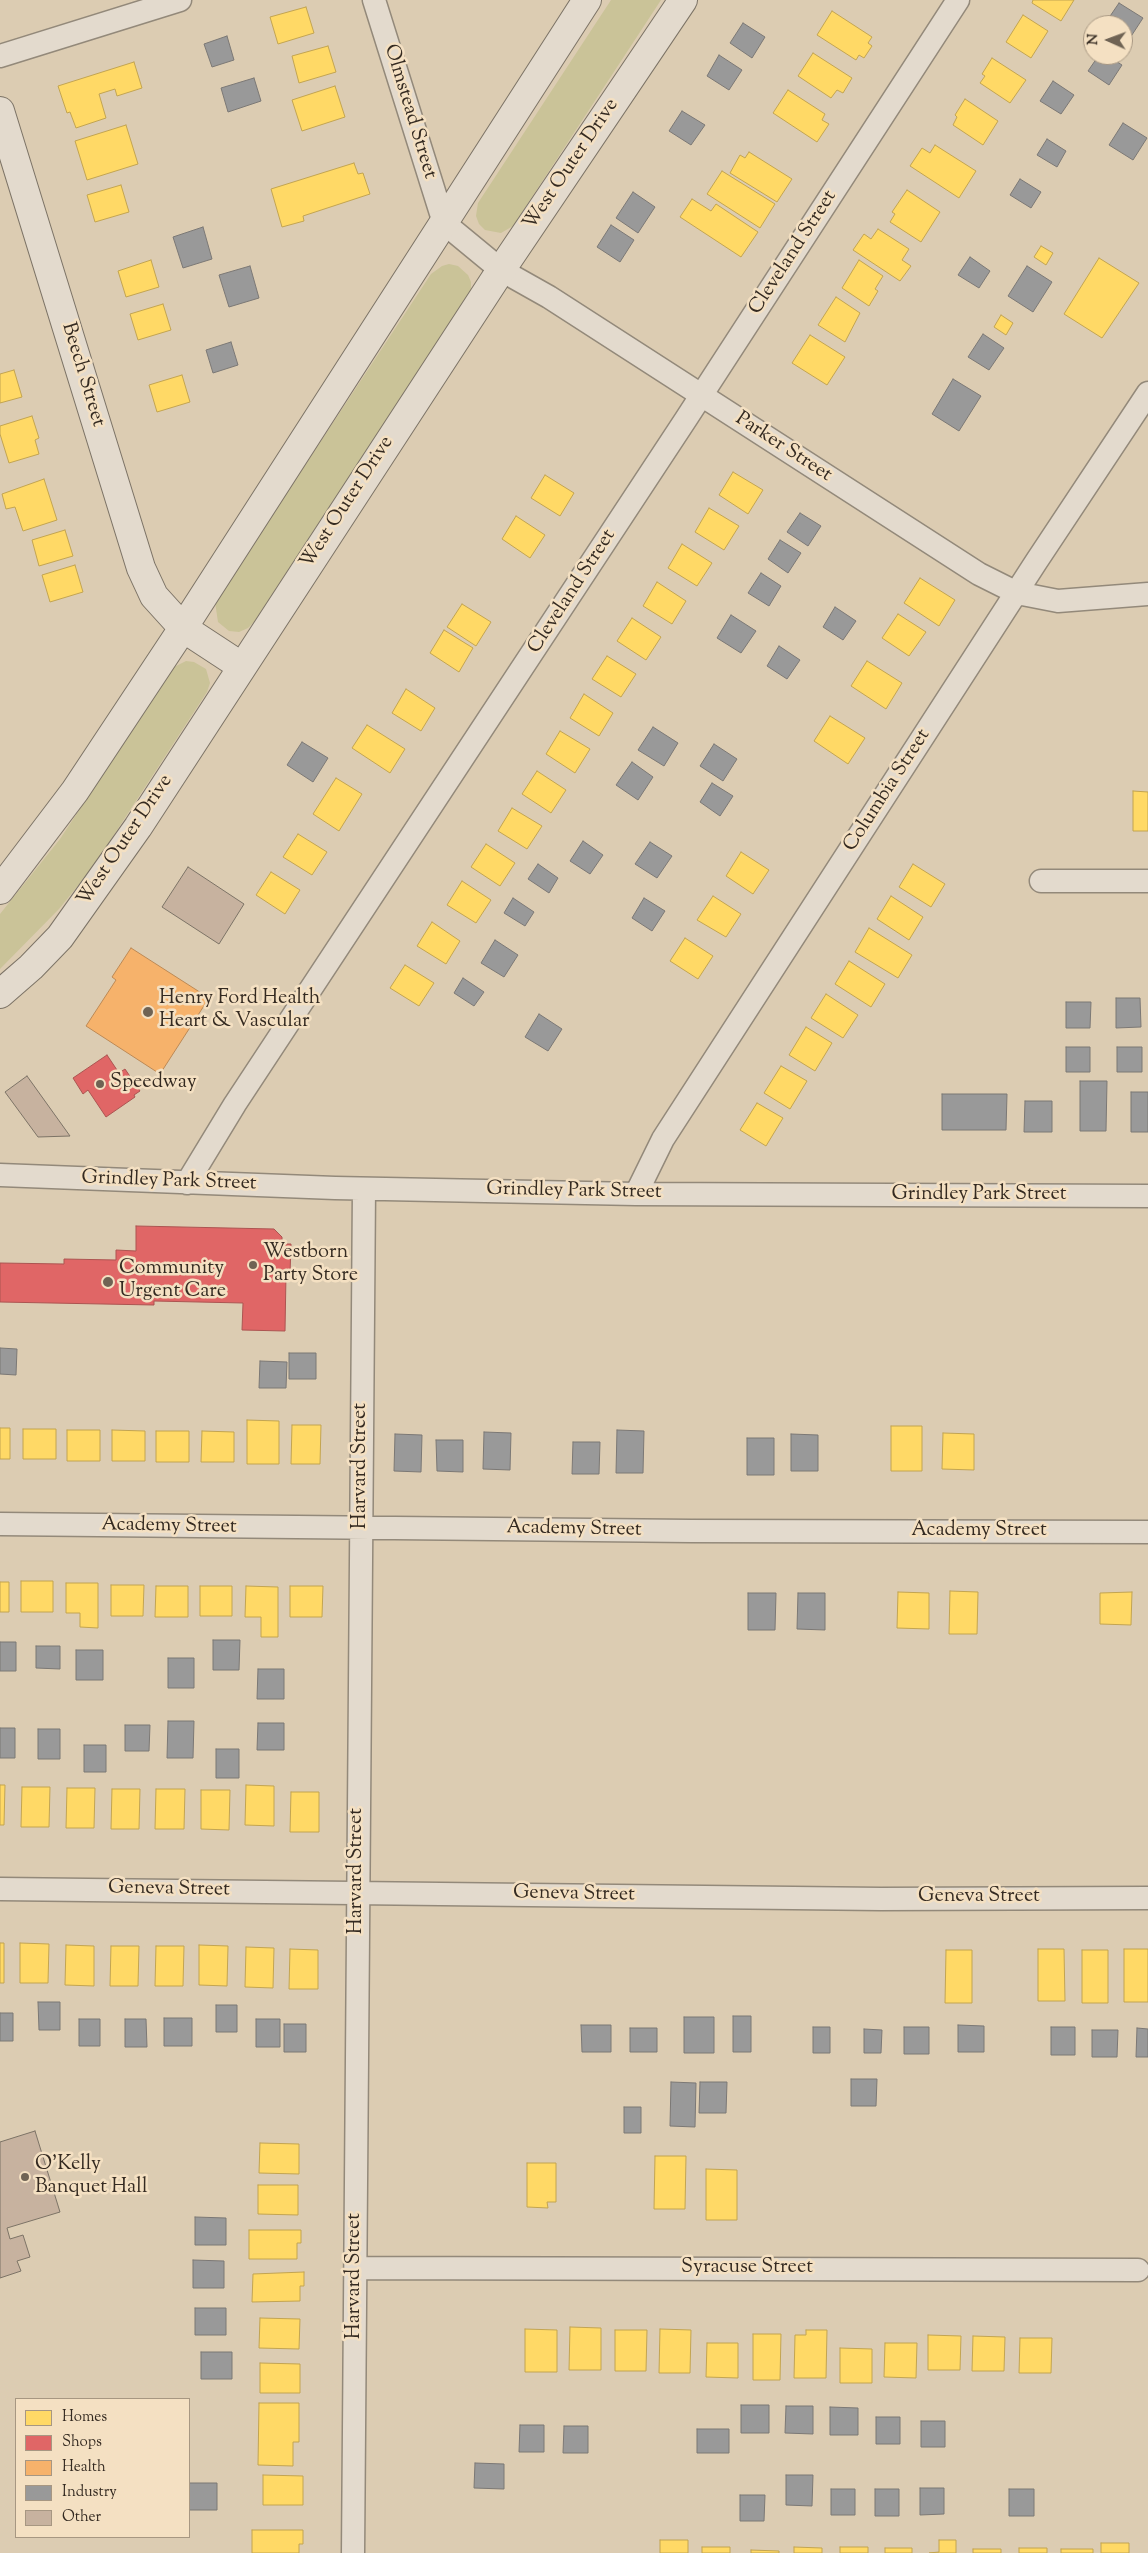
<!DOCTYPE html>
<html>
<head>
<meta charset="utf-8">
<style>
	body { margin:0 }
	#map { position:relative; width:1148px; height:2553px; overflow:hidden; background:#dcccb2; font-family:"Sorts Mill Goudy",serif }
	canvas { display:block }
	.legend { position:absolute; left:15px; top:2398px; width:175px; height:140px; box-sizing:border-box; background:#f4e0c2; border:1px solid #a79782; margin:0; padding:6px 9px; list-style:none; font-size:15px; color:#342a21 }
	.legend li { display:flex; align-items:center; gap:10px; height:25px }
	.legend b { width:25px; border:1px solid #a79782 }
	.north { position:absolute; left:1083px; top:15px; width:50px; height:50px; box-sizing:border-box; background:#f4e0c2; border:1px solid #a79782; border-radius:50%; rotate:272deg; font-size:14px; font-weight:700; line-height:20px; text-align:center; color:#342a21 }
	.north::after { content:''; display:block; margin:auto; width:18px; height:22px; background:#6f6354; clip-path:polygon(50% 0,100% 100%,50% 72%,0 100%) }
</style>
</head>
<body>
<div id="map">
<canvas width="1148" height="2553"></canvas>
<ul class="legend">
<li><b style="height:14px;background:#ffd966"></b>Homes</li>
<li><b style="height:14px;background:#e06666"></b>Shops</li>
<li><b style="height:14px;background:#f6b26b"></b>Health</li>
<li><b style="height:14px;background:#999"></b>Industry</li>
<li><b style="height:14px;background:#c7b29f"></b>Other</li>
</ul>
<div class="north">N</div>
</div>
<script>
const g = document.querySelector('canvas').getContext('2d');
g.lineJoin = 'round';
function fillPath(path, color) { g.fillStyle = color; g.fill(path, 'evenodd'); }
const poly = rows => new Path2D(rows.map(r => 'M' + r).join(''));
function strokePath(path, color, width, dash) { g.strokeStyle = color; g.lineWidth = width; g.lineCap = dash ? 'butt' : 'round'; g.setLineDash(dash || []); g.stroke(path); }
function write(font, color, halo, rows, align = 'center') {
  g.font = font + ' "Sorts Mill Goudy",serif'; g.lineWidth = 5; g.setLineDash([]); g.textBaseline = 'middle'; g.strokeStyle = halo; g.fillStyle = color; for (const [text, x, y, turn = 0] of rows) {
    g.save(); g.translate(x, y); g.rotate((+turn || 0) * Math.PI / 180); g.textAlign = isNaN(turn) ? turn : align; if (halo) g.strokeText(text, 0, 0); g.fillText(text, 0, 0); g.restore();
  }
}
const green = poly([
	[611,0,661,0,513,226,501,233,485,230,479,224,476,216,478,203],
	[449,264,458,266,468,275,471,282,471,290,467,296,254,622,248,628,239,632,229,631,218,622,215,602,431,274,442,266],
	[186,661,194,662,206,669,210,683,207,692,93,867,59,909,0,969,0,914,60,839,174,667]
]);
const homes = poly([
	[1033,0,1074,0,1061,21,1032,3,1033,0],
	[306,7,314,33,278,44,270,17,306,7],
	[832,11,872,37,868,43,872,46,864,58,859,55,856,60,817,35,832,11],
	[1023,15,1048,31,1031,58,1006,42,1023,15],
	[328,46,336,72,299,83,292,56,328,46],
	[813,53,852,78,843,93,837,90,831,98,798,76,813,53],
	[992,58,1026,80,1010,103,980,83,985,76,982,74,992,58],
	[134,62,142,88,117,96,115,89,99,94,106,118,76,128,70,112,67,113,58,86,134,62],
	[335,86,345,117,302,131,292,100,335,86],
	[788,90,825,114,822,120,829,124,817,142,773,113,788,90],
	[965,99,998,121,983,145,953,125,957,117,955,115,965,99],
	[126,125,138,164,87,180,75,141,126,125],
	[935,145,976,171,959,198,910,166,922,148,930,153,935,145],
	[749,152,792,179,777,202,730,173,740,155,745,158,749,152],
	[354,163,358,174,363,173,370,194,303,216,304,221,282,227,271,189,354,163],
	[722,171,775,204,760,228,707,194,722,171],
	[121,185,129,212,95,222,87,195,121,185],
	[907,190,940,212,921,242,890,222,895,214,892,212,907,190],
	[692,199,711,211,716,204,758,232,741,257,680,217,692,199],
	[878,229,909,249,902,260,911,266,900,281,853,250,864,234,871,239,878,229],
	[1041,246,1053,253,1046,265,1034,257,1041,246],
	[1099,258,1139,283,1102,338,1064,314,1099,258],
	[151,260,159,287,126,297,118,271,151,260],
	[859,260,883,276,875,289,878,291,869,306,842,288,859,260],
	[836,297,860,313,845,342,818,325,836,297],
	[163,304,171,330,138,340,130,314,163,304],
	[1001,315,1013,323,1006,335,994,327,1001,315],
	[810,335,845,357,827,385,792,363,810,335],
	[14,370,22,397,0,403,0,374,14,370],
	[182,375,190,402,157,412,149,385,182,375],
	[32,416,39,438,35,440,39,454,9,463,0,434,0,426,32,416],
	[733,472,763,490,748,514,719,495,733,472],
	[545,475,574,493,560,516,531,498,545,475],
	[44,479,57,520,23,531,15,507,6,509,2,494,44,479],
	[709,508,739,526,724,550,695,532,709,508],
	[516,516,545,535,530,558,502,539,516,516],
	[65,530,73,556,39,566,32,540,65,530],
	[682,544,712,563,697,586,668,568,682,544],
	[75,565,83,592,50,602,42,575,75,565],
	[920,578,955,600,939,626,904,603,920,578],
	[657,582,686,601,672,624,643,606,657,582],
	[462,604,491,622,476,646,447,627,462,604],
	[898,614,926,632,909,656,882,638,898,614],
	[632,618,661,637,646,660,617,641,632,618],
	[444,630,473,648,459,672,430,653,444,630],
	[607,656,636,674,621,697,592,679,607,656],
	[867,661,902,683,886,709,851,686,867,661],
	[406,689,435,708,421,731,392,713,406,689],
	[584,694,613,713,599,736,570,718,584,694],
	[830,716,865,738,848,764,814,741,830,716],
	[367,725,405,749,390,773,352,748,367,725],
	[560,731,590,749,575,773,546,754,560,731],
	[537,771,566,790,551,813,522,794,537,771],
	[336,778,362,794,339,831,313,814,336,778],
	[1133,791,1148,792,1148,831,1133,831,1133,791],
	[512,808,542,826,527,849,498,831,512,808],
	[298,834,327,852,312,875,283,857,298,834],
	[486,844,515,863,500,886,471,867,486,844],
	[741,852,769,870,753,894,726,876,741,852],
	[913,864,945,884,931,907,899,887,913,864],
	[271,872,300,890,285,914,256,895,271,872],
	[462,881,491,900,476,923,447,905,462,881],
	[713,896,741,914,726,937,697,920,713,896],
	[891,896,923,917,909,940,877,919,891,896],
	[432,922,460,941,446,964,417,946,432,922],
	[869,928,912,955,898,978,855,952,869,928],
	[685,938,713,956,698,979,670,961,685,938],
	[849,961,885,984,871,1007,835,984,849,961],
	[405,965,434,983,419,1006,390,988,405,965],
	[826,994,858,1015,843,1038,811,1018,826,994],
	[806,1027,832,1043,815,1071,789,1055,806,1027],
	[781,1066,807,1081,790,1109,764,1093,781,1066],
	[757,1103,783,1118,766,1146,740,1130,757,1103],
	[247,1420,279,1421,279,1464,247,1464,247,1420],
	[292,1425,321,1425,320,1464,291,1464,292,1425],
	[891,1426,922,1426,922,1471,891,1471,891,1426],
	[0,1428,10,1428,10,1459,0,1459,0,1428],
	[23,1429,56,1429,56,1459,23,1459,23,1429],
	[67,1430,100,1430,100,1461,67,1461,67,1430],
	[112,1430,145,1431,145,1461,112,1461,112,1430],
	[156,1431,189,1431,189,1462,156,1462,156,1431],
	[202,1431,234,1432,234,1462,201,1462,202,1431],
	[943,1433,974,1434,974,1470,942,1469,943,1433],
	[21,1581,53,1581,53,1612,21,1612,21,1581],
	[0,1582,9,1582,9,1612,0,1612,0,1582],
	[66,1583,98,1583,98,1628,80,1627,80,1613,66,1613,66,1583],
	[111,1585,144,1585,143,1616,111,1616,111,1585],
	[156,1586,188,1586,188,1617,155,1617,156,1586],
	[200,1586,232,1586,232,1616,200,1616,200,1586],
	[246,1586,278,1587,278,1637,261,1637,261,1617,245,1617,246,1586],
	[290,1586,323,1586,322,1617,290,1617,290,1586],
	[950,1591,978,1592,977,1634,949,1634,950,1591],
	[898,1592,929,1593,929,1629,897,1628,898,1592],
	[1132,1592,1131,1625,1100,1624,1100,1593,1132,1592],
	[0,1785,5,1785,4,1825,0,1825,0,1785],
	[246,1785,274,1786,274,1826,245,1825,246,1785],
	[22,1787,50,1787,49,1827,21,1827,22,1787],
	[67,1788,95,1788,94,1828,66,1828,67,1788],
	[112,1789,140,1789,139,1829,111,1829,112,1789],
	[156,1789,185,1789,184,1829,155,1829,156,1789],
	[201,1790,230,1790,229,1830,201,1829,201,1790],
	[291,1792,319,1792,319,1832,290,1832,291,1792],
	[0,1943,4,1943,4,1983,0,1983,0,1943],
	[20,1943,49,1944,48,1983,20,1983,20,1943],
	[66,1945,94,1946,94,1986,65,1985,66,1945],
	[199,1945,228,1946,227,1986,199,1985,199,1945],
	[111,1946,139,1946,138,1986,110,1986,111,1946],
	[156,1946,184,1946,183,1986,155,1986,156,1946],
	[246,1947,274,1948,273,1988,245,1987,246,1947],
	[290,1949,318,1950,318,1989,289,1989,290,1949],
	[1038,1949,1064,1949,1065,2001,1038,2001,1038,1949],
	[1124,1949,1148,1949,1148,2002,1124,2002,1124,1949],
	[946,1950,972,1950,972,2003,945,2003,946,1950],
	[1082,1950,1108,1950,1108,2003,1082,2003,1082,1950],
	[260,2143,299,2144,299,2174,259,2173,260,2143],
	[655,2156,686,2156,685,2209,654,2209,655,2156],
	[527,2163,556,2163,556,2202,547,2202,548,2208,527,2207,527,2163],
	[706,2169,737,2170,737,2220,706,2220,706,2169],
	[258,2185,298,2185,298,2215,258,2214,258,2185],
	[249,2230,301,2230,301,2243,297,2243,297,2259,249,2259,249,2230],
	[304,2272,304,2286,300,2286,300,2301,252,2302,253,2274,304,2272],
	[260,2318,300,2319,299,2349,259,2348,260,2318],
	[570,2327,601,2328,601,2370,569,2370,570,2327],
	[525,2329,557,2330,557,2372,525,2372,525,2329],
	[660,2329,691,2330,690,2373,659,2373,660,2329],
	[615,2330,647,2330,646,2371,615,2371,615,2330],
	[806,2330,827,2330,826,2378,794,2378,795,2335,806,2335,806,2330],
	[753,2334,781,2334,780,2380,753,2380,753,2334],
	[928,2335,961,2336,960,2370,928,2370,928,2335],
	[973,2336,1005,2337,1004,2371,972,2371,973,2336],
	[1020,2338,1052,2338,1051,2373,1019,2373,1020,2338],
	[707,2343,738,2343,738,2378,706,2377,707,2343],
	[885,2343,917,2343,916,2378,884,2377,885,2343],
	[840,2348,872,2349,872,2383,840,2383,840,2348],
	[260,2363,300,2364,300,2393,260,2393,260,2363],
	[259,2403,299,2403,299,2442,293,2442,293,2466,258,2465,259,2403],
	[263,2475,303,2476,303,2505,263,2505,263,2475],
	[252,2530,303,2530,303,2544,299,2544,299,2553,252,2553,252,2530],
	[660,2540,688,2540,688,2553,660,2553,660,2540],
	[939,2540,956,2540,956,2553,929,2553,939,2552,939,2540],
	[1101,2543,1129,2543,1129,2553,1101,2553,1101,2543],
	[702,2547,730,2547,730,2553,702,2553,702,2547],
	[794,2547,822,2548,822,2553,794,2553,794,2547],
	[840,2547,868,2547,868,2553,840,2553,840,2547],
	[885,2548,912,2548,912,2553,885,2553,885,2548],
	[1019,2548,1047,2548,1047,2553,1019,2553,1019,2548],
	[973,2549,1001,2549,1001,2553,973,2553,973,2549],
	[1061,2549,1093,2549,1093,2553,1061,2553,1061,2549],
	[751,2550,779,2551,779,2553,751,2553,751,2550]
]);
const shops = poly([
	[107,1055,119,1073,125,1069,140,1091,134,1095,135,1097,106,1117,88,1090,83,1094,73,1078,107,1055],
	[136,1226,274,1229,282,1237,282,1244,291,1244,290,1274,286,1274,285,1331,242,1330,243,1303,154,1301,154,1305,0,1302,0,1263,64,1264,64,1259,116,1260,116,1250,136,1251,136,1226]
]);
const health = poly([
	[131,948,209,998,160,1074,86,1026,116,980,112,977,131,948]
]);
const industry = poly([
	[1119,3,1143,18,1128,41,1123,37,1123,25,1104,25,1119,3],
	[743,23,765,37,752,58,730,43,743,23],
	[227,36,234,60,212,67,204,44,227,36],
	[719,55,742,70,729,90,707,76,719,55],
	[1099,55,1106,55,1122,65,1109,85,1088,71,1099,55],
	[254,78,261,101,228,112,221,88,254,78],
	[1053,81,1074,95,1061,114,1040,101,1053,81],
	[682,111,705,125,691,145,669,131,682,111],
	[1123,123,1147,138,1133,160,1109,145,1123,123],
	[1047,139,1066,151,1057,167,1037,155,1047,139],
	[1020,179,1041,192,1031,208,1010,195,1020,179],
	[633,192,655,207,638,233,616,218,633,192],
	[611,225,634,240,620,262,597,247,611,225],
	[203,227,212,259,183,268,173,237,203,227],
	[970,257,990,271,979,288,958,275,970,257],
	[250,266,259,298,229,307,219,275,250,266],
	[1027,266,1052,282,1033,312,1008,296,1027,266],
	[983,334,1004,348,989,370,968,357,983,334],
	[231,342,238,365,213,373,206,350,231,342],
	[953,379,981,396,959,431,932,414,953,379],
	[800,513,821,526,808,546,787,532,800,513],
	[780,540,801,553,788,573,768,559,780,540],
	[761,573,781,586,769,606,748,593,761,573],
	[835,607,856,621,843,640,823,627,835,607],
	[731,615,756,631,741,653,717,638,731,615],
	[779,646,800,660,787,679,767,666,779,646],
	[653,727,678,743,664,766,638,750,653,727],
	[302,742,328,758,313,782,287,765,302,742],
	[714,744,737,759,723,781,700,766,714,744],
	[632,762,653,777,638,800,616,785,632,762],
	[712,783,733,796,720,816,700,802,712,783],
	[583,841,603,855,590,874,570,861,583,841],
	[650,842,672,856,657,878,635,864,650,842],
	[538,864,558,878,549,893,528,879,538,864],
	[513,898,534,912,525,926,504,913,513,898],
	[644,898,665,911,652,931,632,918,644,898],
	[495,940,518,955,504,977,481,963,495,940],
	[463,978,484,992,474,1006,454,993,463,978],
	[1116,998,1140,998,1141,1027,1116,1028,1116,998],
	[1066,1002,1091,1002,1090,1028,1066,1028,1066,1002],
	[539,1014,562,1029,548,1051,525,1037,539,1014],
	[1066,1047,1090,1047,1090,1072,1066,1072,1066,1047],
	[1117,1047,1142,1047,1142,1072,1117,1072,1117,1047],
	[1080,1081,1107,1081,1106,1131,1080,1131,1080,1081],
	[1131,1092,1148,1092,1148,1132,1131,1132,1131,1092],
	[942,1094,1007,1094,1006,1130,942,1130,942,1094],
	[1025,1101,1052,1101,1052,1132,1024,1132,1025,1101],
	[0,1348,17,1349,16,1375,0,1374,0,1348],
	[289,1353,316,1353,316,1379,289,1379,289,1353],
	[260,1361,287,1362,286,1388,259,1388,260,1361],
	[617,1430,644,1431,643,1473,616,1473,617,1430],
	[484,1432,511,1433,510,1470,483,1469,484,1432],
	[395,1434,422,1435,421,1472,394,1471,395,1434],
	[791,1434,818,1435,818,1471,791,1471,791,1434],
	[747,1438,774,1438,774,1475,747,1475,747,1438],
	[436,1440,463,1440,463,1472,437,1471,436,1440],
	[573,1442,600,1442,599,1474,572,1474,573,1442],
	[748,1593,776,1593,775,1630,748,1630,748,1593],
	[798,1593,825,1593,825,1630,797,1629,798,1593],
	[213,1640,240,1640,239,1670,213,1670,213,1640],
	[0,1642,16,1642,16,1671,0,1671,0,1642],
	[36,1646,60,1646,60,1669,36,1668,36,1646],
	[76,1650,103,1650,103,1680,76,1680,76,1650],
	[168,1658,194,1658,194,1688,168,1688,168,1658],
	[258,1669,284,1669,284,1699,257,1699,258,1669],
	[168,1721,194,1721,193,1758,167,1758,168,1721],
	[258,1723,284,1723,284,1750,257,1750,258,1723],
	[125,1725,150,1725,149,1751,125,1751,125,1725],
	[0,1728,15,1728,15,1758,0,1758,0,1728],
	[38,1729,60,1729,60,1759,38,1759,38,1729],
	[84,1745,106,1745,106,1772,84,1772,84,1745],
	[216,1749,239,1749,239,1778,216,1778,216,1749],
	[38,2002,60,2002,60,2030,39,2030,38,2002],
	[216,2005,237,2005,237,2032,216,2032,216,2005],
	[0,2013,13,2013,13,2041,0,2041,0,2013],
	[733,2016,751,2016,751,2052,733,2052,733,2016],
	[684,2017,714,2017,714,2053,684,2053,684,2017],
	[164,2018,192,2018,192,2046,164,2046,164,2018],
	[79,2019,100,2019,100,2046,79,2046,79,2019],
	[125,2019,146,2019,147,2047,125,2047,125,2019],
	[256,2019,280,2019,280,2047,256,2047,256,2019],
	[284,2024,306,2024,306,2052,284,2052,284,2024],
	[581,2025,611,2025,611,2052,582,2052,581,2025],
	[958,2025,984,2026,984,2052,958,2052,958,2025],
	[813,2027,830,2027,830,2053,813,2053,813,2027],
	[904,2027,929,2027,929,2054,904,2054,904,2027],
	[1051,2027,1075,2027,1075,2055,1051,2055,1051,2027],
	[630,2028,657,2028,657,2052,630,2052,630,2028],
	[1137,2028,1148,2029,1148,2057,1136,2057,1137,2028],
	[864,2029,882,2030,881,2053,864,2053,864,2029],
	[1092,2030,1118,2030,1117,2057,1092,2057,1092,2030],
	[851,2079,877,2079,876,2106,851,2106,851,2079],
	[671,2082,696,2083,695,2127,670,2126,671,2082],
	[700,2082,727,2082,726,2113,699,2113,700,2082],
	[624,2107,641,2107,641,2133,624,2133,624,2107],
	[195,2217,226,2218,226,2245,195,2245,195,2217],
	[193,2260,224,2261,224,2288,193,2288,193,2260],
	[195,2308,226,2308,226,2335,195,2335,195,2308],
	[201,2352,232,2352,232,2379,201,2379,201,2352],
	[741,2405,769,2405,769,2433,741,2433,741,2405],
	[786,2406,813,2406,813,2434,785,2433,786,2406],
	[830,2407,858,2408,858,2435,830,2435,830,2407],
	[876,2417,900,2417,900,2444,876,2444,876,2417],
	[921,2421,945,2421,945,2447,921,2447,921,2421],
	[520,2425,544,2425,544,2452,519,2452,520,2425],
	[564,2426,588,2426,588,2453,563,2453,564,2426],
	[697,2429,729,2429,729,2453,697,2453,697,2429],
	[475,2463,504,2464,504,2489,474,2488,475,2463],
	[786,2475,813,2475,812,2506,786,2505,786,2475],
	[189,2483,217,2483,217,2510,189,2510,189,2483],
	[920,2488,944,2488,944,2514,920,2515,920,2488],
	[831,2489,855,2489,855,2515,831,2515,831,2489],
	[875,2489,899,2489,899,2516,875,2516,875,2489],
	[1009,2489,1034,2489,1034,2516,1009,2516,1009,2489],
	[740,2495,765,2495,764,2521,740,2521,740,2495]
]);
const building = poly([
	[188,867,244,904,219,944,162,907,188,867],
	[27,1076,70,1136,38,1137,5,1092,27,1076],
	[35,2131,60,2212,7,2228,10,2239,23,2235,30,2257,17,2261,21,2271,0,2278,0,2142,35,2131]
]);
const street = poly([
	[374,0,444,223,501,270,549,297,979,574,1017,593,1058,601,1148,594],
	[0,56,180,0],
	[1041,881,1148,881],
	[0,1175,335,1188,636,1194,1148,1196],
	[187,1183,235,1104,686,419,958,0],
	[636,1194,663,1139,1036,562,1148,393],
	[0,1524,691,1531,1148,1532],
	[0,1889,881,1899,1148,1898],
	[356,2268,1138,2270],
	[353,2553,364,1189]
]);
const secondary = poly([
	[0,111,141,568,154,596,183,628,241,666],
	[0,890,75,791,183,628,587,0],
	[0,994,31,967,60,937,138,827,501,270,683,0]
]);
const markers = [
	[148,1012,6,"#6f6354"],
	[100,1084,5,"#6f6354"],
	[253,1265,5,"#6f6354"],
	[108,1282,6,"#6f6354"],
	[25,2177,5,"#6f6354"]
];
const streetNames = [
	["Olmstead Street",409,112,73],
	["West Outer Drive",572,165,-56],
	["Cleveland Street",794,253,-57],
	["Beech Street",82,375,73],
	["Parker Street",783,448,33],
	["West Outer Drive",348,503,-57],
	["Cleveland Street",573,592,-57],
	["Columbia Street",888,791,-57],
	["West Outer Drive",126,841,-56],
	["Grindley Park Street",169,1182,2],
	["Grindley Park Street",574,1192,1],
	["Grindley Park Street",979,1196],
	["Harvard Street",362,1466,-90],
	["Academy Street",169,1527,1],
	["Academy Street",574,1530,1],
	["Academy Street",979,1532],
	["Harvard Street",358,1871,-90],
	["Geneva Street",169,1890,1],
	["Geneva Street",574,1895,1],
	["Geneva Street",979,1898],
	["Syracuse Street",747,2269],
	["Harvard Street",356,2276,-90]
];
const poiNames = [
	["Henry Ford Health",159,1000],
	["Heart & Vascular",159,1023],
	["Speedway",110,1084],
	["Westborn",263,1254],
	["Party Store",263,1277],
	["Community",119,1270],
	["Urgent Care",119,1293],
	["O'Kelly",35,2166],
	["Banquet Hall",35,2189]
];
fillPath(green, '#cac398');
fillPath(homes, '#ffd966');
strokePath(homes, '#c2a451', 1);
fillPath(shops, '#e06666');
strokePath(shops, '#ac5451', 1);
fillPath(health, '#f6b26b');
strokePath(health, '#bc8955', 1);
fillPath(industry, '#999');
strokePath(industry, '#7b7875', 1);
fillPath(building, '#c7b29f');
strokePath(building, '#7c7366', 1);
strokePath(street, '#93897a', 25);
strokePath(secondary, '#7c7366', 30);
strokePath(street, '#e3dacd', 22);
strokePath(secondary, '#e3dacd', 28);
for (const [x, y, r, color] of markers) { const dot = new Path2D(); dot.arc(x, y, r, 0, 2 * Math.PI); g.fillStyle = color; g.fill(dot); strokePath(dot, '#f4e0c2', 2); }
write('20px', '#342a21', '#f4e0c2', streetNames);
write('20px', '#342a21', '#f4e0c2', poiNames, 'left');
</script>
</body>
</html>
